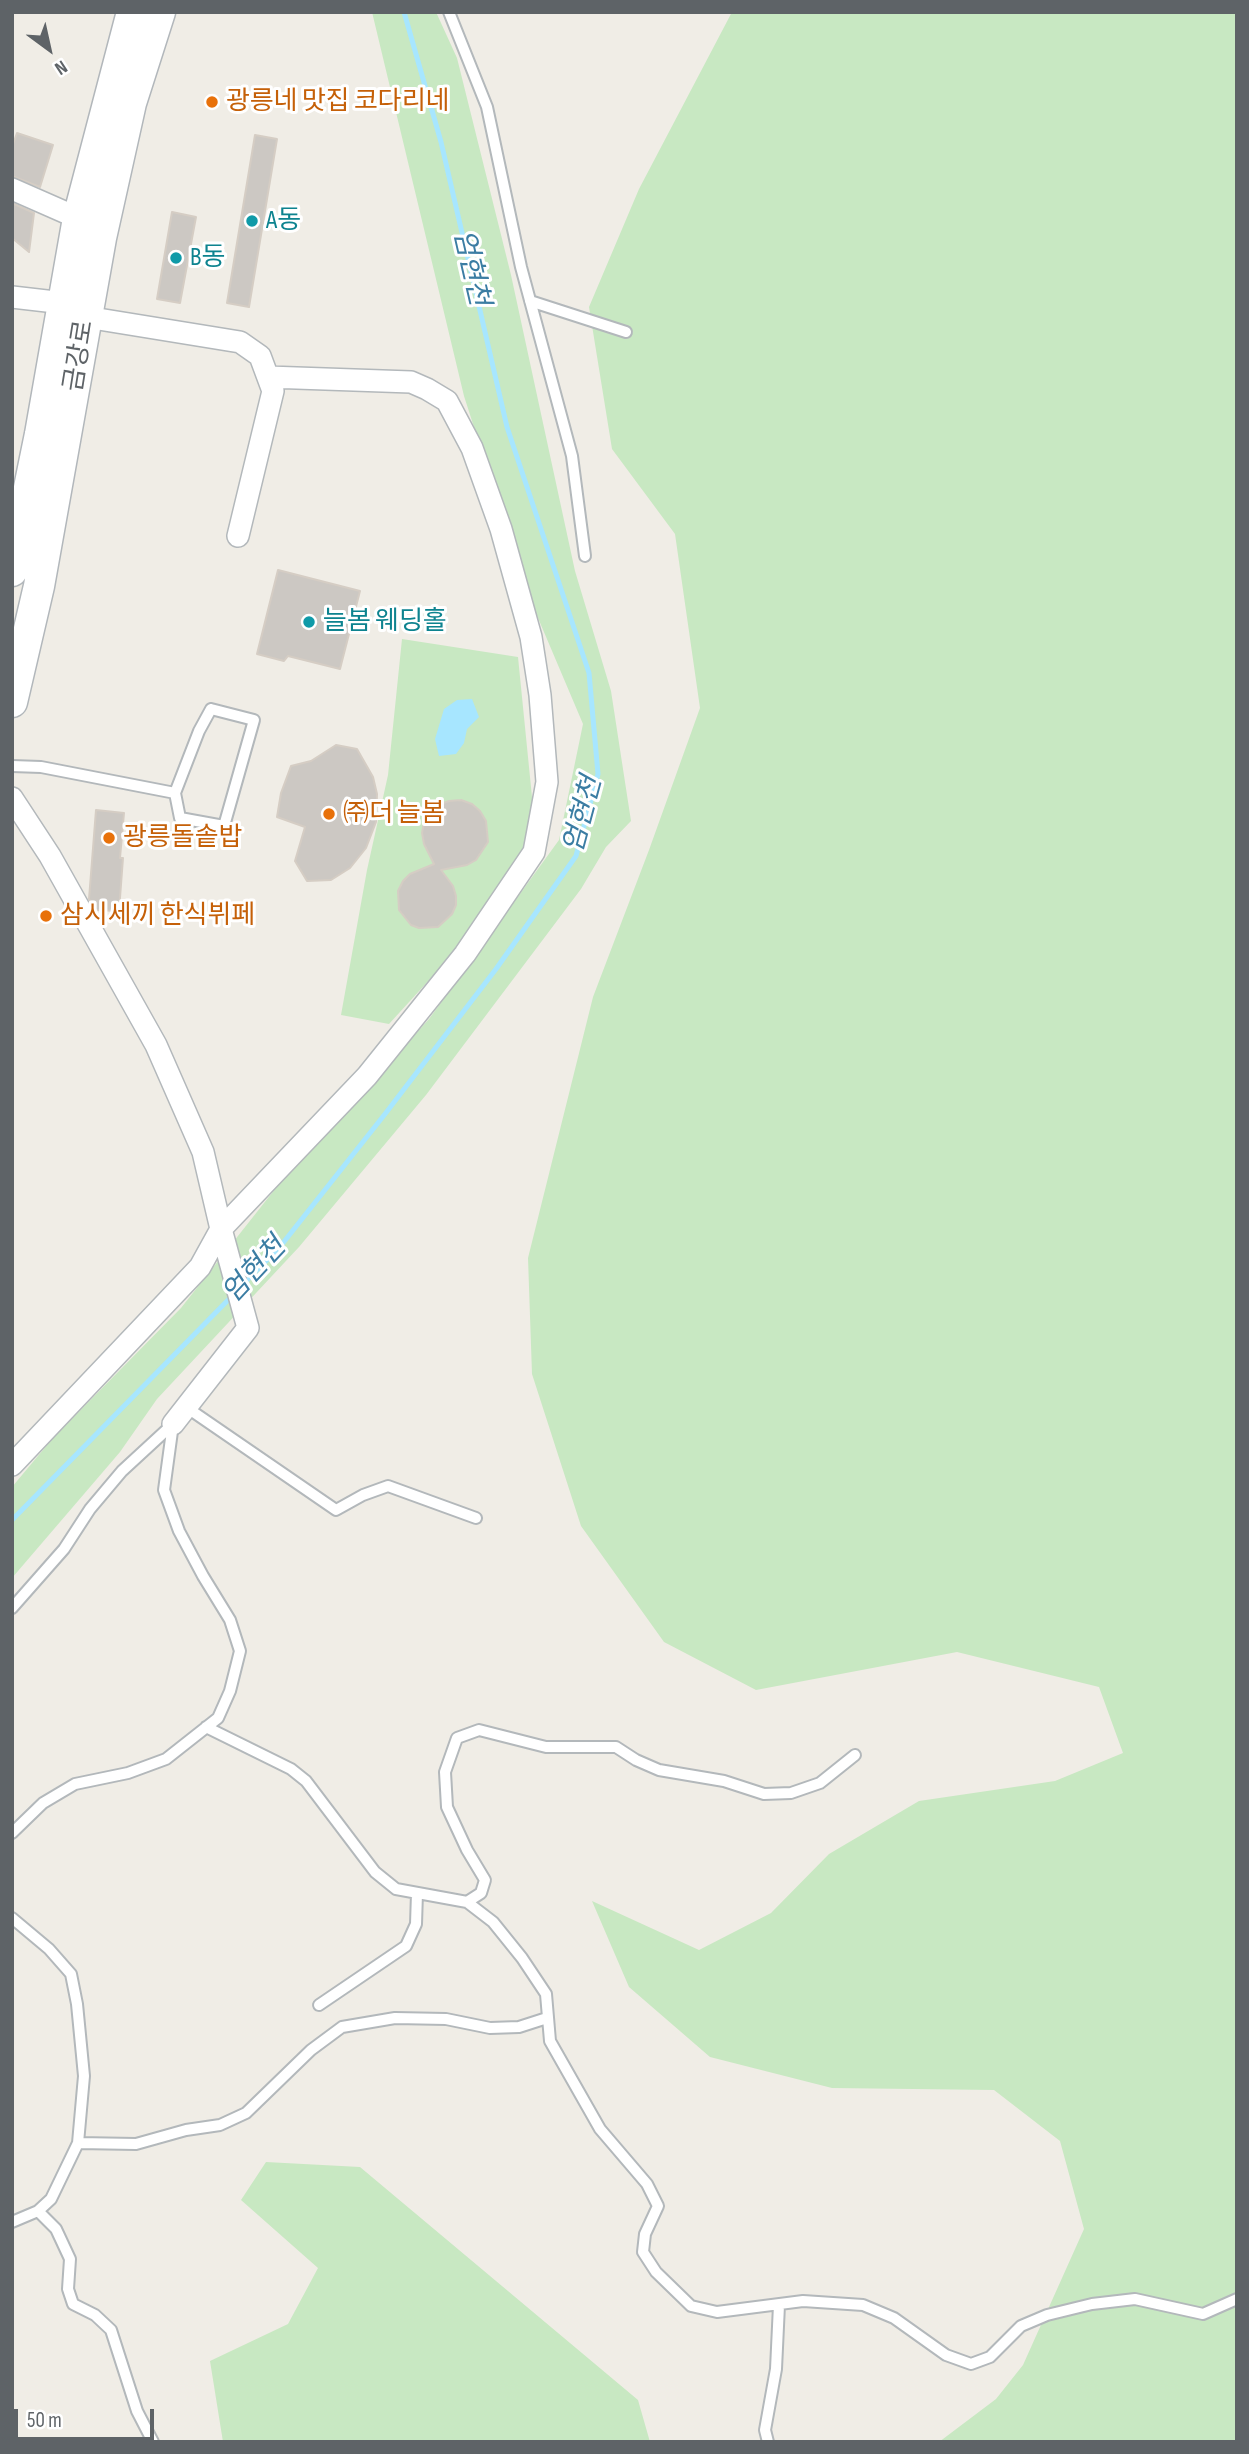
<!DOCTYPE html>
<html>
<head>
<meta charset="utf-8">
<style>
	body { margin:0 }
	#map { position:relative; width:1249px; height:2454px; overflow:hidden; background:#f0ede6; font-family:"Sofia Sans Condensed",sans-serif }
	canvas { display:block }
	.frame { position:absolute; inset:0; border:14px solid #5e6367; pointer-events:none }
	.north { position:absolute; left:14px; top:14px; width:70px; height:70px; -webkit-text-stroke:5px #fff; paint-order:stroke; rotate:147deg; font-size:19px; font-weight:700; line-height:28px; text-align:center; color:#5e6367 }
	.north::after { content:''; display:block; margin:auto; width:24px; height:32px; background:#5e6367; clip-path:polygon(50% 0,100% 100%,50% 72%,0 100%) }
	.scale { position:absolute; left:14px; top:2409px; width:140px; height:32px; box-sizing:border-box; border:4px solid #5e6367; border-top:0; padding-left:9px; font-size:21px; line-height:24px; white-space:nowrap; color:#5e6367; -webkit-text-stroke:5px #fff; paint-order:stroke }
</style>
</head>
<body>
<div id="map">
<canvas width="1249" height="2454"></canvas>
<div class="frame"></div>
<div class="north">N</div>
<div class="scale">50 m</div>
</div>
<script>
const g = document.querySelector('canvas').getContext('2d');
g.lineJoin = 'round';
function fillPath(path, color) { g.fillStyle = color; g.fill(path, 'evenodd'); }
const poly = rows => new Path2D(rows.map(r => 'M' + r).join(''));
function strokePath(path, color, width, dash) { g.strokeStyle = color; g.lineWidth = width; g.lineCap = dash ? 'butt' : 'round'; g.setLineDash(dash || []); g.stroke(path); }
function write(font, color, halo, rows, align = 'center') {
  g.font = font + ' "Sofia Sans Condensed","Noto Sans KR",sans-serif'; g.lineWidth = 6; g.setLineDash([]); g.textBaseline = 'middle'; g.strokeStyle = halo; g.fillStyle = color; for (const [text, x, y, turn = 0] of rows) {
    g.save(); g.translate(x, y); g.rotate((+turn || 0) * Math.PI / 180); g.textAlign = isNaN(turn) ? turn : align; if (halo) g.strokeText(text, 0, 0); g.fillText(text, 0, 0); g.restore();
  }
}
const green = poly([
	[372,12,436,12,457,58,511,275,575,571,611,691,631,821,606,847,581,889,426,1095,299,1247,157,1399,120,1452,12,1578,12,1487,53,1438,181,1308,283,1179,429,1019,559,840,583,724,527,592,464,396],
	[732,12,1237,12,1237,2442,939,2442,996,2399,1023,2365,1084,2229,1060,2141,994,2090,832,2088,710,2057,629,1987,592,1901,699,1950,771,1913,829,1854,919,1801,1055,1781,1123,1753,1099,1687,957,1652,756,1690,664,1642,581,1526,532,1374,528,1258,593,997,649,850,700,708,675,534,612,449,589,307,639,189],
	[402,639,518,657,533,807,521,857,452,955,389,1024,341,1015,367,870,388,775],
	[266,2162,360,2167,638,2400,650,2442,223,2442,210,2361,288,2324,318,2268,241,2200]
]);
const water = poly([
	[472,699,479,717,467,729,464,743,456,754,439,756,435,739,444,709,457,700]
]);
const stream = poly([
	[242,1285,279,1248,385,1114,496,969,576,856,598,774,589,673,507,427,441,142,404,12],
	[12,1520,233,1295]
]);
const building = poly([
	[17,133,53,145,40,187,12,176,12,147,17,133],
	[255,135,277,139,249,307,227,303,255,135],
	[12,203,34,213,29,252,12,238,12,203],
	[172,212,196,217,180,303,157,299,172,212],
	[278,570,360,591,340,669,288,656,284,661,257,654,278,570],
	[336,745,357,749,373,777,377,794,376,822,366,848,350,868,331,880,307,881,295,861,305,827,277,817,281,793,291,766,311,761,336,745],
	[461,800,472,804,480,811,486,821,488,842,476,860,467,865,441,870,453,886,456,896,456,905,452,914,438,927,419,928,411,925,399,910,398,891,403,881,410,874,434,864,424,844,422,833,424,822,430,812,438,805,449,801,461,800],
	[96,810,124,813,120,858,123,858,119,911,95,910,89,899,96,810]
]);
const lane = poly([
	[449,12,487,107,521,267,572,456,585,556],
	[530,301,626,332],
	[211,709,254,720,224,826,180,818,175,793,199,731,211,709],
	[12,766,41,767,175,793],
	[186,1407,336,1510,363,1495,388,1486,476,1518],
	[12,1608,64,1549,90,1509,122,1471,173,1424],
	[206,1727,291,1769,306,1781,375,1872,396,1889,467,1902,493,1922,522,1958,546,1994,550,2041,600,2129,647,2184,658,2206,645,2234,643,2252,656,2272,691,2306,717,2312,803,2301,863,2305,894,2318,946,2355,971,2364,990,2357,1021,2326,1047,2315,1092,2304,1135,2299,1203,2314,1237,2299],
	[12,1833,43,1803,75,1784,128,1773,166,1759,218,1718,230,1691,240,1651,230,1620,203,1576,179,1531,164,1490,173,1424],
	[467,1902,481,1893,485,1880,467,1850,447,1807,445,1772,457,1738,479,1730,546,1747,616,1747,636,1760,659,1770,724,1781,764,1794,791,1793,820,1783,855,1755],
	[12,1918,49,1949,71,1974,77,2004,84,2076,78,2143,51,2199,38,2211,12,2222],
	[319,2005,406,1946,416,1924,417,1893],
	[78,2143,136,2144,186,2130,220,2125,246,2113,311,2050,342,2027,395,2018,446,2019,490,2028,519,2027,547,2018],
	[38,2211,56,2229,70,2259,68,2289,73,2304,95,2315,111,2330,137,2411,153,2442],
	[768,2442,765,2430,776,2369,779,2305]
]);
const street = poly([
	[12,189,78,218],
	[12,297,64,303],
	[86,317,240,342,260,356,273,391,238,536],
	[12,798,50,856,156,1045,203,1152,221,1229,248,1328,173,1424],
	[12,1465,200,1267,221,1229,367,1076,465,954,534,852,547,782,540,695,531,637,501,529,472,448,447,401,427,389,411,382,268,377]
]);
const secondary = poly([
	[12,571,40,434,78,218,132,12],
	[12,702,39,586,101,238,131,103,160,12]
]);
const markers = [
	[212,102,7,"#e8710a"],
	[252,221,7,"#0f9aa8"],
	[176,258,7,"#0f9aa8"],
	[309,622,7,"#0f9aa8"],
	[329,814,7,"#e8710a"],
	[109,838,7,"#e8710a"],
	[46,916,7,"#e8710a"]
];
const foodNames = [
	["광릉네 맛집 코다리네",226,102],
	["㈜더 늘봄",343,814],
	["광릉돌솥밥",123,838],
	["삼시세끼 한식뷔페",60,916]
];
const cultureNames = [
	["A동",266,221],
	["B동",190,258],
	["늘봄 웨딩홀",323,622]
];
const streetNames = [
	["금강로",80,356,-81]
];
const waterNames = [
	["엄현천",470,268,77],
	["엄현천",584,815,-75],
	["엄현천",255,1271,-47]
];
fillPath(green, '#c8e8c2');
fillPath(water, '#a7e6ff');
strokePath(stream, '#a7e6ff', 5);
fillPath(building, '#ccc8c3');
strokePath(building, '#d5cdc4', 2);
strokePath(lane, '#b3b8bb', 14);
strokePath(street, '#b3b8bb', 24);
strokePath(secondary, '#b2b7bb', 33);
strokePath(lane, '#fff', 10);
strokePath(street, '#fff', 21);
strokePath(secondary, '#fff', 30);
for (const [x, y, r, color] of markers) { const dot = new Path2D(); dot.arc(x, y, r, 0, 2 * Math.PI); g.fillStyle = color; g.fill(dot); strokePath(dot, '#fff', 2.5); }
write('26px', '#c56008', '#fff', foodNames, 'left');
write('26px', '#0d838f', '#fff', cultureNames, 'left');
write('26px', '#5e6367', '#fff', streetNames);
write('italic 28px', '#3b7da3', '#fff', waterNames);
</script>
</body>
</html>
